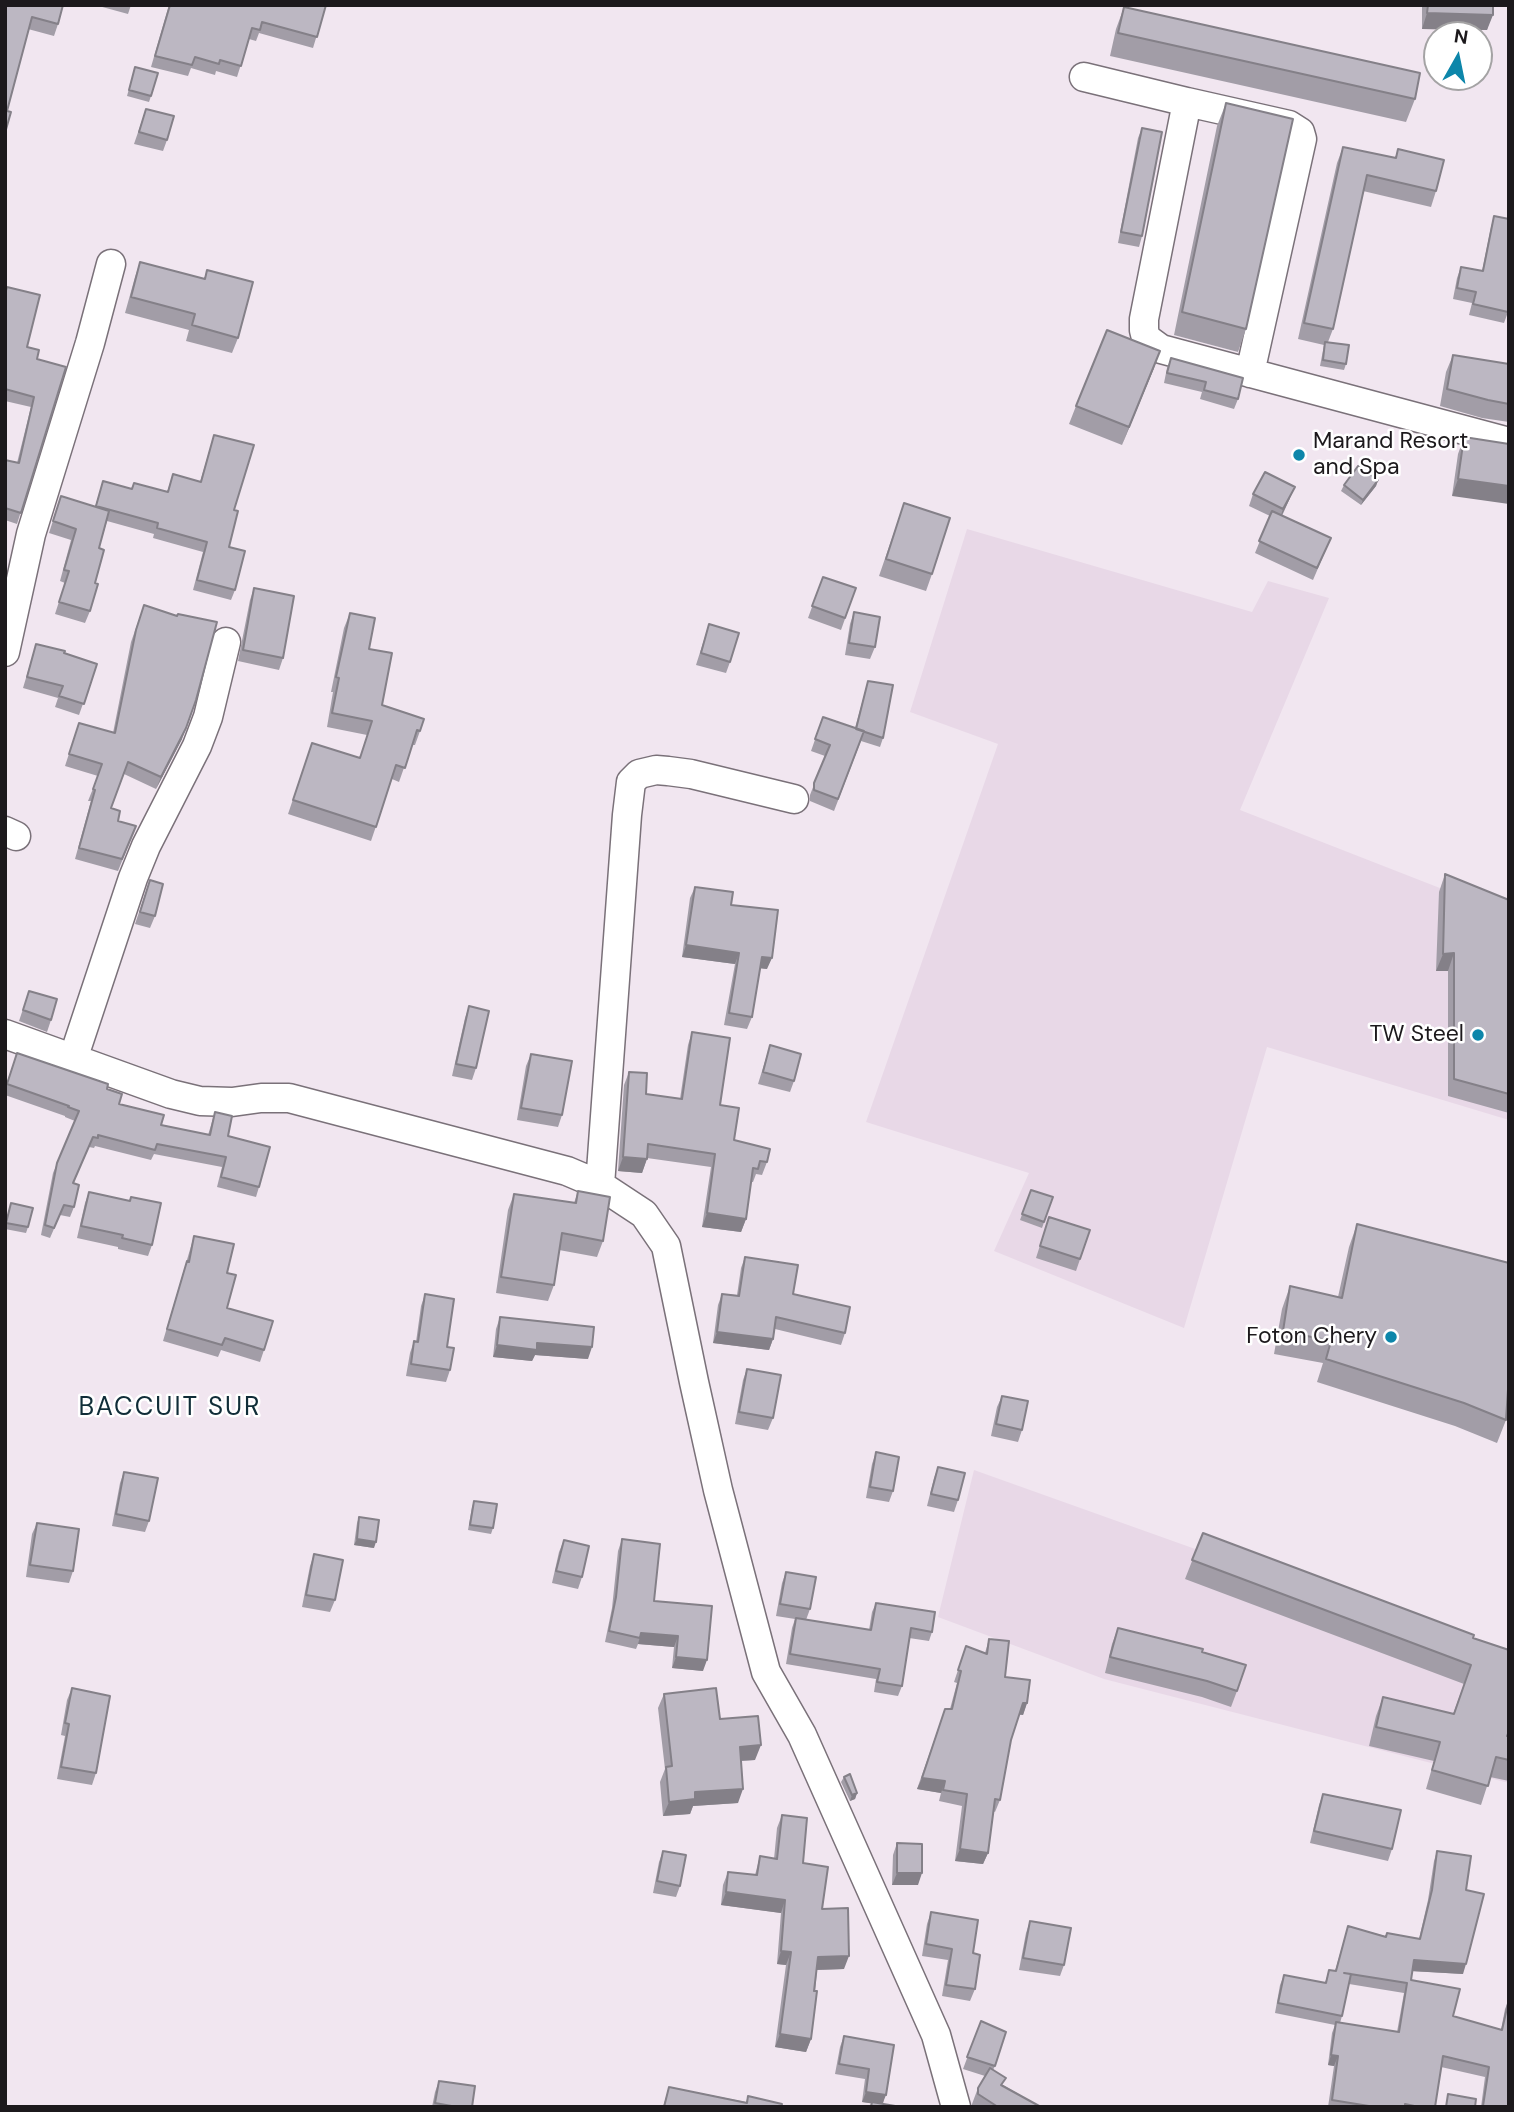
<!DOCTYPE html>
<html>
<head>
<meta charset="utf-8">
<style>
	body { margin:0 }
	#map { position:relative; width:1514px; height:2112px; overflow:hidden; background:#f1e6f0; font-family:"DM Sans",sans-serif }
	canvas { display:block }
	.frame { position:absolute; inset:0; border:7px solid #1c191c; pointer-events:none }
	.north { position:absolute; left:1423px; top:21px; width:70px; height:70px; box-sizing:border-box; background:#fff; border:2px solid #a4a3a4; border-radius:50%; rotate:9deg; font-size:19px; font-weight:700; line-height:28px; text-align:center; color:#1c191c }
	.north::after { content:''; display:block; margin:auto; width:24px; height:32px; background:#0d86aa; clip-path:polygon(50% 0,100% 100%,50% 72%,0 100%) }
</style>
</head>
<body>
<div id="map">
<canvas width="1514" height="2112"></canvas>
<div class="frame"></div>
<div class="north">N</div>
</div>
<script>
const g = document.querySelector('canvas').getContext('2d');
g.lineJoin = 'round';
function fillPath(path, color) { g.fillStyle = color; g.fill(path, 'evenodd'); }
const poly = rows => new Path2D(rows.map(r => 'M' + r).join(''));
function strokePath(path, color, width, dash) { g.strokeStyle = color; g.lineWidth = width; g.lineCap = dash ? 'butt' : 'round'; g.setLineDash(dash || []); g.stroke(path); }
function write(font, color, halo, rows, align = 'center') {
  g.font = font + ' "DM Sans",sans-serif'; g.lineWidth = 5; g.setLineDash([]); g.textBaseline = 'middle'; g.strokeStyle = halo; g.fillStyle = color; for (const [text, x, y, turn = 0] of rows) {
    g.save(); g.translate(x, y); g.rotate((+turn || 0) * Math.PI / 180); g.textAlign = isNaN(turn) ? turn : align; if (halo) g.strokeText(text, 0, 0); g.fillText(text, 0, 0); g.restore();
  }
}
const built = poly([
	[967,529,1252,612,1268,581,1329,598,1240,810,1509,915,1509,1120,1267,1047,1184,1328,994,1251,1029,1173,866,1122,998,744,910,712],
	[974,1470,1509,1661,1509,1783,1104,1679,938,1617]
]);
const street = poly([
	[1084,77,1187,102,1144,319,1144,330,1146,338,1161,349,1509,442],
	[1187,102,1289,125,1300,132,1302,139,1250,373],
	[5,652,31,534,90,343,111,264],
	[5,831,16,836],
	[5,1034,171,1094,200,1101,232,1102,261,1098,289,1098,567,1171,600,1185,644,1214,666,1246,694,1382,718,1490,766,1672,802,1735,936,2035,956,2107],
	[73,1059,133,878,146,846,197,746,208,717,226,642],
	[600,1185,627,815,631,782,639,774,656,770,668,771,691,774,794,799]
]);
const wall = poly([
	[5,5,58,24,54,36,28,29,7,111],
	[95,5,131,5,128,14],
	[169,5,326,5,313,48,259,33,256,41,249,39,237,77,216,71,215,75,191,68,188,76,151,67],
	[1422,5,1509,5,1509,6,1493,6,1487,30,1422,29],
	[1124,7,1415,99,1406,122,1110,56,1116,29],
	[135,67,151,96,149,102,127,96],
	[1226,103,1246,329,1238,352,1174,335,1217,126],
	[146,109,167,140,163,151,134,144],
	[1142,128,1142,236,1139,247,1118,243,1138,138],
	[1343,147,1395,158,1398,149,1436,191,1431,207,1363,191,1333,329,1328,342,1346,364,1344,370,1320,366,1324,345,1298,339,1337,163],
	[1494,216,1508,312,1504,323,1469,315,1472,303,1453,299,1457,278,1461,267,1482,271,1491,227],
	[140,262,204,279,207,270,238,338,232,353,186,341,189,330,125,313,135,277],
	[7,287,27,347,37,359,66,367,17,524,5,520,5,460,17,463,31,407,5,401,5,292],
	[1453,355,1509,364,1509,422,1482,418,1440,406,1446,372],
	[1171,358,1238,399,1234,409,1200,399,1202,392,1164,383,1167,368],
	[1154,368,1122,445,1069,424,1076,406],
	[214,435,234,510,229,547,235,590,231,600,193,590,203,552,153,538,154,534,107,521,99,548,90,611,85,623,55,614,65,583,60,581,71,540,49,533,61,496,95,507,103,481,131,489,167,492,173,474,200,482],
	[1464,437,1509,444,1452,496,1458,454],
	[1378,480,1376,486,1361,505,1341,491,1344,485],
	[1253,494,1290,498,1282,516,1331,538,1313,580,1255,553,1270,516,1249,506],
	[904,503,932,574,926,591,879,576],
	[823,577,856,588,841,630,808,618],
	[254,588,283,658,279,670,238,661,250,600],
	[144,605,182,739,156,789,124,774,111,808,118,821,136,826,118,871,75,859,91,801,88,801,98,776,65,766,79,723,113,733,131,642],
	[854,612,875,647,870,659,845,655,850,624],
	[350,613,369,649,382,705,420,731,415,745,412,745,399,782,392,779,371,841,288,814,312,743,360,758,367,735,327,727,333,692,331,692,344,628],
	[709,624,730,662,726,673,696,665],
	[36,644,97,664,79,715,55,707,58,698,23,688],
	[868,681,883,738,880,747,861,741,834,811,810,801,810,795,825,756,811,751,823,717,855,728],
	[1445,874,1509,900,1509,1113,1448,1096,1448,971,1436,971,1439,892],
	[150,880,155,916,150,928,135,924],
	[695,887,767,969,760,968,752,1017,747,1029,724,1025,735,964,682,957,690,898],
	[29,991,51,1020,47,1032,19,1021],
	[469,1006,476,1068,472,1080,452,1076,465,1018],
	[692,1032,734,1140,767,1162,762,1175,756,1174,753,1182,751,1182,746,1219,741,1232,702,1227,711,1167,647,1158,642,1173,618,1171,624,1085,629,1072,646,1094,680,1099,688,1045],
	[770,1045,794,1081,790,1092,758,1084],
	[17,1053,107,1089,119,1104,161,1125,208,1135,215,1112,228,1136,259,1187,256,1197,217,1187,222,1167,154,1154,151,1160,95,1146,94,1148,89,1147,73,1184,74,1207,70,1217,60,1215,50,1238,41,1235,53,1173,75,1121,65,1117,65,1116,5,1095,5,1088],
	[531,1054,562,1115,558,1127,517,1120,526,1066],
	[1031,1190,1053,1197,1042,1228,1020,1220],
	[578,1191,603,1241,597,1257,559,1250,554,1285,548,1301,496,1293,508,1210,514,1194,574,1203],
	[89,1192,152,1245,148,1256,118,1249,118,1247,77,1238,85,1203],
	[11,1203,28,1227,26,1233,5,1229,5,1224],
	[1049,1217,1090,1230,1076,1271,1036,1258],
	[1357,1224,1506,1420,1497,1443,1455,1426,1317,1382,1323,1363,1274,1354,1282,1309,1290,1286,1338,1297,1349,1247],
	[194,1236,227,1273,227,1308,264,1350,260,1362,221,1350,218,1357,163,1341],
	[745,1257,845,1333,841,1345,775,1329,773,1339,769,1350,713,1343,718,1305,722,1294,737,1295,741,1268],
	[425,1294,447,1347,450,1370,446,1382,406,1376,410,1353,414,1341,416,1342,421,1306],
	[500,1317,588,1359,535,1355,532,1361,493,1357,496,1329],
	[747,1369,773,1418,768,1430,735,1424,743,1380],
	[1002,1396,1022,1430,1018,1442,991,1436,997,1407],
	[876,1452,893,1491,889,1502,866,1498,872,1464],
	[938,1467,958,1500,954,1512,927,1506,934,1478],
	[124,1472,149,1521,145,1532,112,1526,120,1483],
	[474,1501,493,1528,491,1534,468,1530,472,1507],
	[359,1517,374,1548,354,1545,357,1523],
	[37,1523,73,1571,69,1583,26,1577,32,1534],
	[1203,1533,1473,1638,1507,1736,1509,1736,1509,1781,1490,1777,1481,1805,1426,1789,1434,1761,1369,1746,1376,1716,1383,1697,1453,1714,1464,1684,1185,1579],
	[622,1539,654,1601,703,1671,672,1668,674,1647,638,1644,636,1649,605,1642,612,1608,618,1551],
	[564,1540,582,1577,578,1589,552,1583,559,1552],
	[314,1554,335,1600,330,1612,302,1607,310,1566],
	[786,1572,810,1609,806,1620,869,1630,872,1612,876,1603,932,1632,929,1641,909,1638,902,1686,898,1696,874,1692,876,1679,786,1664,792,1628,795,1619,776,1616,782,1583],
	[1118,1628,1202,1652,1237,1691,1231,1707,1202,1697,1105,1673,1112,1644],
	[989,1639,1005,1677,1027,1703,1023,1715,1019,1715,1011,1740,1000,1800,995,1812,993,1811,988,1853,983,1864,955,1861,962,1806,939,1801,941,1793,917,1789,945,1709,950,1709,957,1683,954,1682,966,1646,985,1653],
	[72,1688,96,1773,92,1785,57,1779,65,1736,61,1735,67,1700],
	[664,1694,720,1719,755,1760,741,1761,738,1803,693,1806,690,1814,663,1816,660,1782,665,1769,658,1708],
	[844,1777,857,1793,855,1799,850,1801,841,1782],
	[1323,1794,1392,1849,1388,1861,1310,1843,1319,1805],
	[782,1815,822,1909,844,1969,817,1970,811,2039,806,2052,775,2047,786,1965,777,1964,781,1913,721,1905,723,1885,728,1872,755,1875,760,1856,774,1859,777,1828],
	[897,1843,918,1885,892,1885,893,1855],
	[663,1851,680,1886,676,1897,653,1893,659,1862],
	[1437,1851,1466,1890,1463,1974,1412,1971,1411,1980,1453,2016,1501,2030,1505,2009,1509,1999,1509,2107,1481,2107,1485,2077,1441,2067,1435,2107,1328,2107,1334,2066,1328,2065,1332,2033,1335,2025,1275,2013,1280,1985,1284,1975,1325,1983,1329,1970,1335,1971,1348,1926,1385,1936,1387,1933,1419,1939,1428,1900,1434,1861],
	[1349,1984,1404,1993,1397,2032,1340,2023,1342,2016],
	[931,1912,975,1989,970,2001,942,1996,948,1960,922,1956,927,1924],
	[1030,1921,1064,1965,1060,1976,1019,1970,1026,1933],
	[981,2021,995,2066,993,2070,1003,2085,1041,2107,972,2107,972,2104,978,2088,985,2076,963,2069],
	[844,2036,894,2045,883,2104,901,2107,870,2107,871,2103,862,2102,865,2079,835,2074,840,2047],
	[439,2081,472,2107,432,2107,435,2092],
	[669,2087,746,2102,748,2096,781,2107,663,2107]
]);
const shadedWall = poly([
	[1427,13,1493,15,1487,30,1422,29],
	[1160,351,1154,368,1122,445,1129,427],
	[1458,479,1509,486,1509,504,1452,496],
	[1378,480,1376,486,1361,505,1363,500],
	[1295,487,1290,498,1279,521,1283,509],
	[196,700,182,739,156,789,161,777],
	[686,945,739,953,735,964,682,957],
	[1454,953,1448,971,1436,971,1443,954],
	[762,957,772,958,767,969,758,968],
	[623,1157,647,1159,642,1173,618,1171],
	[707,1213,746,1219,741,1232,702,1227],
	[717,1332,773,1339,769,1350,713,1343],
	[537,1343,592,1347,588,1359,535,1355,532,1361,493,1357,497,1345],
	[357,1539,376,1542,374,1548,354,1545],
	[641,1633,678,1636,674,1647,638,1644],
	[676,1657,707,1660,703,1671,672,1668],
	[1023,1703,1027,1703,1023,1715,1019,1714],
	[761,1745,755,1760,735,1761,740,1747],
	[922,1778,945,1781,941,1793,917,1789],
	[743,1789,738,1803,693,1806,690,1814,663,1816,669,1802,695,1792],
	[857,1793,855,1799,850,1801,852,1795],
	[960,1849,988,1853,983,1864,955,1861],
	[897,1873,922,1873,918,1885,892,1885],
	[726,1892,785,1900,781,1913,721,1905],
	[781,1951,791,1952,786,1965,777,1964],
	[849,1956,844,1969,813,1970,818,1957],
	[1414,1960,1466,1964,1463,1974,1410,1971],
	[780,2034,811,2039,806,2052,775,2047],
	[1331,2055,1338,2056,1334,2066,1328,2065],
	[866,2092,886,2095,882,2105,862,2102]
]);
const building = poly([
	[5,5,63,5,58,24,32,17,7,111,11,112,5,133,5,5],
	[170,5,326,5,317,37,262,22,260,30,252,28,241,66,220,60,219,64,195,57,192,65,155,56,170,5],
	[1428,5,1493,5,1493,15,1427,13,1428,5],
	[1124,7,1420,73,1415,99,1118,33,1124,7],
	[135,67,158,73,151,96,129,90,135,67],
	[1226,103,1293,119,1246,329,1182,312,1226,103],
	[146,109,174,116,167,140,139,132,146,109],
	[1142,128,1162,132,1142,236,1121,232,1142,128],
	[1343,147,1396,158,1398,149,1444,160,1436,191,1367,175,1333,329,1304,323,1343,147],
	[1494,216,1509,219,1508,312,1473,304,1476,292,1457,288,1461,267,1483,271,1494,216],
	[140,262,205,279,207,270,253,282,238,338,192,325,195,314,131,297,140,262],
	[7,287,40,295,27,347,39,350,37,359,66,367,21,513,5,508,5,460,19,463,34,397,5,389,5,294,7,287],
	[1107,330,1160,351,1129,427,1076,406,1107,330],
	[1325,342,1349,345,1346,364,1323,360,1325,342],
	[1453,355,1509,364,1509,404,1488,400,1447,389,1453,355],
	[1171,358,1243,378,1238,399,1204,390,1206,382,1167,373,1171,358],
	[214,435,254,445,234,510,238,511,229,547,245,551,235,590,197,580,207,542,157,528,158,523,96,506,103,481,132,489,134,483,168,492,173,474,201,482,214,435],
	[1464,437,1509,444,1509,486,1458,479,1464,437],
	[1358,466,1378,480,1363,500,1344,485,1358,466],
	[1265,472,1295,487,1283,509,1253,494,1265,472],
	[61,496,109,511,99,548,104,550,95,583,98,584,90,611,59,602,69,571,64,570,76,529,53,521,61,496],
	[904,503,950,518,932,574,886,559,904,503],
	[1272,511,1331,538,1317,568,1259,541,1272,511],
	[823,577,856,588,845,618,812,606,823,577],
	[254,588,294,596,283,658,243,650,254,588],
	[144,605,177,616,178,614,217,622,196,700,186,728,161,777,128,762,111,808,120,811,118,821,136,826,122,859,79,848,95,790,93,789,102,764,69,754,79,723,115,733,136,630,144,605],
	[854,612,880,617,875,647,849,643,854,612],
	[350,613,375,618,369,649,392,653,382,705,424,719,420,731,417,730,405,768,396,765,376,827,293,800,312,743,360,758,372,721,332,713,339,678,336,677,350,613],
	[709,624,739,633,730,662,701,653,709,624],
	[36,644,65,651,64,653,97,664,84,704,59,696,63,686,27,677,36,644],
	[868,681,893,685,883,738,856,729,868,681],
	[823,717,864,731,838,799,814,790,814,783,830,745,815,739,823,717],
	[1445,874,1509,900,1509,1094,1454,1079,1454,953,1443,954,1445,874],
	[150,880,163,884,155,916,140,912,150,880],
	[695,887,733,892,731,905,778,910,772,958,762,957,752,1017,729,1013,739,953,686,945,695,887],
	[29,991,57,999,51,1020,23,1010,29,991],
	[469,1006,489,1011,476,1068,456,1064,469,1006],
	[692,1032,730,1038,720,1105,739,1108,734,1140,770,1149,767,1162,760,1161,758,1169,753,1168,746,1219,707,1213,715,1154,648,1144,647,1159,623,1157,629,1072,647,1073,646,1094,682,1099,692,1032],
	[770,1045,801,1054,794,1081,763,1072,770,1045],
	[17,1053,108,1084,107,1089,122,1094,119,1104,164,1115,161,1125,210,1135,215,1112,232,1116,228,1136,270,1147,259,1187,221,1177,226,1157,157,1144,155,1150,98,1135,98,1138,93,1137,73,1183,79,1185,74,1207,64,1205,54,1228,45,1225,57,1163,79,1111,68,1107,69,1106,7,1084,17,1053],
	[531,1054,572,1061,562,1115,521,1108,531,1054],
	[1031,1190,1053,1197,1044,1222,1022,1214,1031,1190],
	[578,1191,610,1197,603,1241,562,1233,554,1285,501,1277,514,1194,576,1203,578,1191],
	[89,1192,130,1201,131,1197,161,1203,152,1245,122,1238,123,1235,81,1226,89,1192],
	[11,1203,33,1208,28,1227,6,1223,11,1203],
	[1049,1217,1090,1230,1080,1259,1040,1246,1049,1217],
	[1357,1224,1509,1263,1509,1374,1506,1420,1464,1403,1326,1359,1331,1341,1283,1331,1290,1286,1342,1298,1357,1224],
	[194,1236,234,1244,227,1273,236,1275,227,1308,273,1321,264,1350,225,1338,222,1345,167,1329,187,1261,189,1262,194,1236],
	[745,1257,798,1265,793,1294,850,1307,845,1333,776,1317,773,1339,717,1332,722,1294,739,1296,745,1257],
	[425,1294,454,1299,447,1347,454,1348,450,1370,411,1364,414,1341,418,1342,425,1294],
	[500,1317,594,1327,592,1347,537,1343,537,1350,497,1345,500,1317],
	[747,1369,781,1375,773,1418,739,1412,747,1369],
	[1002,1396,1028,1401,1022,1430,996,1424,1002,1396],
	[876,1452,899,1457,893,1491,870,1487,876,1452],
	[938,1467,965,1473,958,1500,931,1494,938,1467],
	[124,1472,158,1478,149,1521,116,1514,124,1472],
	[474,1501,497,1504,493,1528,470,1525,474,1501],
	[359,1517,379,1520,376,1542,357,1539,359,1517],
	[37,1523,79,1529,73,1571,30,1565,37,1523],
	[1203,1533,1474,1635,1473,1638,1509,1650,1509,1731,1507,1736,1509,1736,1509,1760,1496,1757,1488,1786,1432,1770,1440,1742,1376,1727,1383,1697,1454,1714,1471,1665,1192,1560,1203,1533],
	[622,1539,660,1544,654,1601,712,1606,707,1660,676,1657,678,1636,641,1633,640,1638,609,1631,616,1597,622,1539],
	[564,1540,589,1546,582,1577,556,1571,564,1540],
	[314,1554,343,1560,335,1600,306,1595,314,1554],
	[786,1572,816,1577,810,1609,780,1604,786,1572],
	[876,1603,935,1612,932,1632,911,1628,902,1686,877,1682,880,1669,790,1654,796,1618,871,1630,876,1603],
	[1118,1628,1203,1649,1202,1652,1246,1665,1237,1691,1207,1681,1110,1657,1118,1628],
	[989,1639,1009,1641,1005,1677,1030,1680,1027,1703,1023,1703,1011,1740,1000,1800,995,1799,988,1853,960,1849,967,1794,943,1790,945,1781,922,1778,945,1709,952,1709,961,1671,958,1670,966,1646,987,1654,989,1639],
	[72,1688,110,1696,96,1773,61,1767,69,1724,65,1723,72,1688],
	[716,1688,720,1719,758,1716,761,1745,740,1747,743,1789,695,1792,695,1799,669,1802,666,1767,672,1766,664,1694,716,1688],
	[850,1774,857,1793,852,1795,844,1777,850,1774],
	[1323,1794,1401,1810,1392,1849,1314,1831,1323,1794],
	[782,1815,807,1818,803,1863,828,1867,822,1909,848,1908,849,1956,818,1957,814,1991,817,1991,811,2039,780,2034,791,1952,781,1951,785,1900,726,1892,728,1872,757,1875,760,1856,777,1859,782,1815],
	[897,1843,922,1844,922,1873,897,1873,897,1843],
	[663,1851,686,1855,680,1886,657,1881,663,1851],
	[1437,1851,1471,1856,1466,1890,1484,1894,1466,1964,1414,1960,1411,1980,1460,1989,1453,2016,1502,2030,1509,1999,1509,2107,1483,2106,1489,2067,1443,2056,1435,2107,1419,2107,1405,2104,1405,2107,1375,2107,1332,2100,1338,2056,1331,2055,1336,2022,1399,2032,1407,1983,1344,1973,1351,1974,1342,2016,1278,2003,1284,1975,1326,1983,1329,1970,1336,1971,1348,1926,1386,1937,1387,1933,1420,1939,1432,1890,1437,1851],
	[931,1912,978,1920,973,1953,980,1955,975,1989,946,1985,952,1949,926,1944,931,1912],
	[1030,1921,1071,1928,1064,1965,1023,1958,1030,1921],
	[981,2021,1006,2032,995,2066,967,2057,981,2021],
	[844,2036,894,2045,886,2095,866,2092,869,2069,839,2064,844,2036],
	[990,2068,1006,2078,1001,2085,1041,2107,998,2107,978,2094,978,2088,990,2068],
	[439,2081,475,2086,472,2107,457,2107,435,2103,439,2081],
	[669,2087,747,2103,748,2096,782,2104,781,2107,664,2107,669,2087],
	[1448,2094,1476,2099,1475,2107,1446,2107,1448,2094],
	[872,2102,901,2107,871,2107,872,2102]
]);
const markers = [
	[1299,455,7,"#0d86aa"],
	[1478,1035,7,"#0d86aa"],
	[1391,1337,7,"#0d86aa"]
];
const poiNames = [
	["Marand Resort",1313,442,"left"],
	["and Spa",1313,468,"left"],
	["TW Steel",1464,1035],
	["Foton Chery",1377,1337]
];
const quarterNames = [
	["BACCUIT SUR",170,1408]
];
fillPath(built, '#e8d8e7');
strokePath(street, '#7a7179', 31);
strokePath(street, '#fff', 28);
fillPath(wall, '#a29da7');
fillPath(shadedWall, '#848088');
fillPath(building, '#bcb7c2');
strokePath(building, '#848088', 2);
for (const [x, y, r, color] of markers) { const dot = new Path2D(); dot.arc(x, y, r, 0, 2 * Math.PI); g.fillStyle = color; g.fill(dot); strokePath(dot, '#fff', 2.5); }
write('23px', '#1c191c', '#fff', poiNames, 'right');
g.letterSpacing = '2px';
write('26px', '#102d38', '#fff', quarterNames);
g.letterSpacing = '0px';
</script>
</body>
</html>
